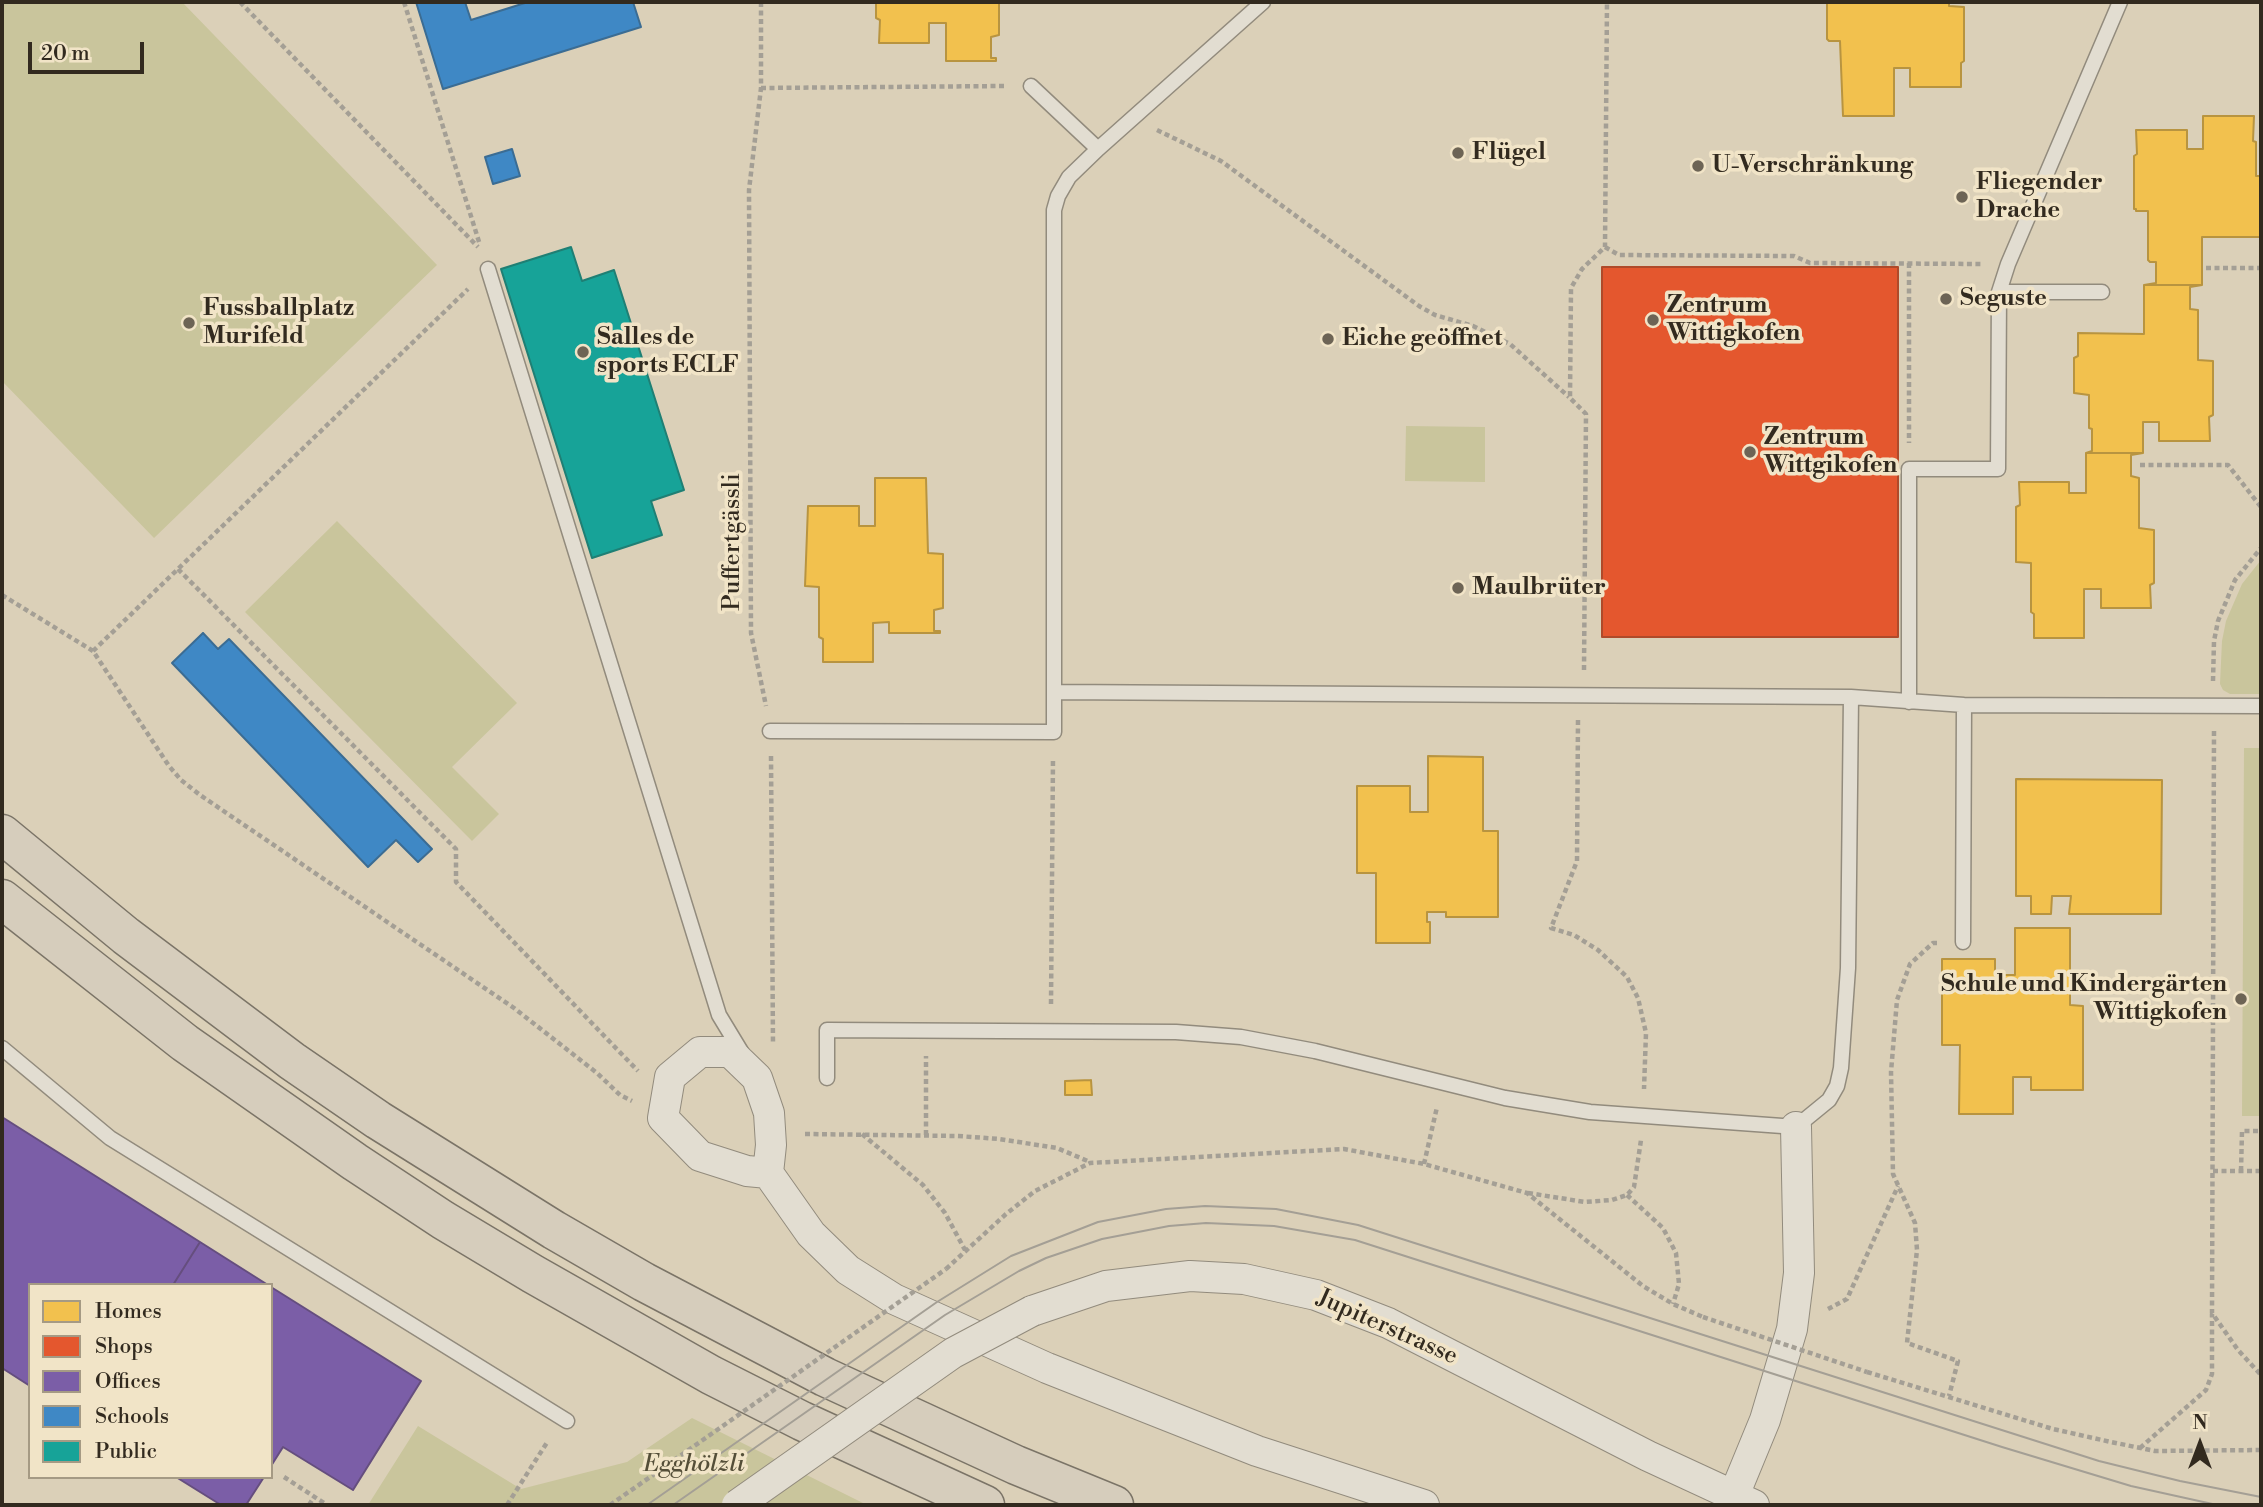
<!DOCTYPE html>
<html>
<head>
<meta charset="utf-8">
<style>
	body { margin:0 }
	#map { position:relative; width:2263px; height:1507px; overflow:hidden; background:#dbd0b8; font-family:"Libre Bodoni",serif }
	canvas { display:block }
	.frame { position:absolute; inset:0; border:4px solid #322a1f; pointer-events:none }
	.legend { position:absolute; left:28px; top:1283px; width:245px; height:196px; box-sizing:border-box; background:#f1e4c7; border:2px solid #a59a84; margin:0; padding:9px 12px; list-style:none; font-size:21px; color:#322a1f }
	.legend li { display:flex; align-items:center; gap:14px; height:35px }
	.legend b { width:35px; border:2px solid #a59a84 }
	.north { position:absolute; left:2165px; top:1409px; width:70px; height:70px; -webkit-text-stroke:5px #f1e4c7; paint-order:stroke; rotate:0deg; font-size:19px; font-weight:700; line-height:28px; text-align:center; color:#322a1f }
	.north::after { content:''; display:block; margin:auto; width:24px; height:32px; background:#322a1f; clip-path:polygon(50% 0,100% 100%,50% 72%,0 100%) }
	.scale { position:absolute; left:28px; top:42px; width:116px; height:32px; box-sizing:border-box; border:4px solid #322a1f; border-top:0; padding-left:9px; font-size:21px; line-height:24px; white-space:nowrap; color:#322a1f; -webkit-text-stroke:5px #f1e4c7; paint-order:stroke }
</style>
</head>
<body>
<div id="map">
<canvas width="2263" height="1507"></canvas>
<div class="frame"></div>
<ul class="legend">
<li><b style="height:19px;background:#f2c14e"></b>Homes</li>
<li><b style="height:19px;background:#e4572e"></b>Shops</li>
<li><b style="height:19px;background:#7b5ea7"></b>Offices</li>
<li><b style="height:19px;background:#3f88c5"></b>Schools</li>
<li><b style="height:19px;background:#17a398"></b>Public</li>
</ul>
<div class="north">N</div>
<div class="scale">20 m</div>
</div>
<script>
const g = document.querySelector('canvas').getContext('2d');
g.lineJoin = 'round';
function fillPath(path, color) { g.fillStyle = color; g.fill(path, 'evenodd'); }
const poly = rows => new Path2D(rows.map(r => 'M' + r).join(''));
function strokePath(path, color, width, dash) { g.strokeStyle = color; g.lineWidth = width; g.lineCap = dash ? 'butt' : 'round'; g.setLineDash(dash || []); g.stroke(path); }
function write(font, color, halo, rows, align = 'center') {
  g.font = font + ' "Libre Bodoni",serif'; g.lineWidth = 7; g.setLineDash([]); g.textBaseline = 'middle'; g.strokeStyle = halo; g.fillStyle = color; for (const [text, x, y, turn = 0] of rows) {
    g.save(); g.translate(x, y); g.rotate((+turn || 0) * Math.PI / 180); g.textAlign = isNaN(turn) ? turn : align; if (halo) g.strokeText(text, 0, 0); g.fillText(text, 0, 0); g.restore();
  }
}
const green = poly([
	[2,2,182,2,437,265,154,538,2,381],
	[1406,426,1485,427,1485,482,1405,481],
	[337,521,517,703,452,767,499,814,472,841,245,612],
	[2261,560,2261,694,2230,694,2223,690,2220,684,2222,641,2226,621,2242,584],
	[2244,748,2261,748,2261,1116,2242,1116],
	[692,1418,867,1505,368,1505,418,1426,521,1489,627,1462]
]);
const homes = poly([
	[876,2,999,2,999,35,991,37,991,58,996,58,996,61,946,61,946,23,929,23,929,43,879,43,880,20,876,18,876,2],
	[1827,2,1949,2,1949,6,1964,7,1964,61,1961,63,1961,87,1910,87,1910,68,1894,68,1894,116,1843,116,1840,41,1829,41,1827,39,1827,2],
	[2203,116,2254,116,2253,141,2256,142,2256,176,2261,176,2261,237,2202,237,2202,285,2144,285,2156,283,2156,262,2150,262,2148,260,2148,211,2136,211,2136,209,2134,209,2134,156,2137,154,2136,130,2187,130,2187,149,2203,149,2203,116],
	[2144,285,2202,285,2190,287,2190,309,2198,310,2198,360,2213,361,2213,415,2209,417,2210,441,2159,441,2159,422,2143,422,2143,453,2086,453,2092,451,2092,429,2089,428,2089,395,2074,393,2074,358,2078,356,2078,333,2144,334,2144,285],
	[2086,453,2143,453,2131,455,2131,476,2139,478,2139,528,2154,530,2154,583,2150,585,2151,608,2101,608,2101,589,2084,589,2084,638,2034,638,2034,614,2031,612,2031,563,2016,562,2016,507,2020,505,2019,482,2069,482,2069,493,2086,493,2086,453],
	[875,478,926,478,928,553,943,554,943,608,934,610,934,631,940,631,940,633,889,633,889,622,873,623,873,662,823,662,823,639,819,637,819,587,805,586,808,506,859,506,859,526,875,526,875,478],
	[1428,756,1483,757,1483,831,1498,831,1498,917,1446,917,1446,912,1427,912,1427,922,1430,922,1430,943,1376,943,1376,873,1357,873,1357,786,1410,786,1410,812,1428,812,1428,756],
	[2016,779,2162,780,2161,914,2069,914,2071,896,2052,896,2051,914,2031,914,2031,896,2016,896,2016,779],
	[2015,928,2070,928,2070,1005,2083,1006,2083,1090,2031,1090,2031,1077,2013,1077,2013,1114,1959,1114,1960,1045,1942,1045,1942,959,1995,959,1995,975,2015,975,2015,928],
	[1091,1080,1092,1095,1065,1095,1065,1081,1091,1080]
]);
const shops = poly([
	[1602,267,1898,267,1898,637,1602,637,1602,267]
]);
const offices = poly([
	[2,1117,200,1242,173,1285,30,1285,30,1386,2,1368,2,1117],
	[200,1242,268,1285,173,1285,200,1242],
	[271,1287,421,1381,353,1490,283,1447,271,1466,271,1287],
	[176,1477,264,1477,246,1505,221,1505,176,1477]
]);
const schools = poly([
	[416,2,465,2,471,20,528,2,633,2,641,27,443,89,416,2],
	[512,149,520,176,493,184,485,157,512,149],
	[203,633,218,649,229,639,432,849,418,862,396,840,368,867,172,663,203,633]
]);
const public = poly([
	[571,247,582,281,614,270,684,490,651,501,662,535,592,558,501,269,571,247]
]);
const path = poly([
	[240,2,478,247],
	[404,2,480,245],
	[761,2,761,88,749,190,751,633,766,706],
	[761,88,1005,86],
	[1157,130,1221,161,1419,306,1435,315,1473,326,1510,344,1569,397],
	[1605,247,1619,255,1794,256,1810,263,1982,264],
	[1909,263,1909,443],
	[2206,268,2261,268],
	[2140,465,2228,465,2261,507],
	[178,569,456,849,456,882,638,1071],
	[2,595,93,651,169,766,181,780,200,795,514,1008,597,1073,620,1095,632,1101],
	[93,651,468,289],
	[1584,670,1586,414,1570,398,1571,288,1582,269,1605,247,1607,2],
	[2213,681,2214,641,2218,621,2235,580,2261,548],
	[1578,720,1577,861,1551,928,1574,935,1598,950,1627,977,1638,998,1646,1033,1644,1089],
	[2214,731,2212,1313,2238,1350,2261,1375],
	[771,756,773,1045],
	[1937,943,1933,943,1910,964,1897,1000,1891,1072,1893,1174,1915,1223,1917,1250,1907,1343,1958,1361,1949,1396],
	[1051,1004,1053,758],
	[805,1134,958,1136,999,1139,1057,1148,1090,1162],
	[862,1134,923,1185,945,1213,965,1250],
	[926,1135,926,1056],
	[1424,1164,1437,1107],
	[2213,1171,2261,1171],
	[2241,1171,2242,1131,2261,1131],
	[1528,1193,1585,1202,1612,1200,1627,1195,1634,1187,1641,1140],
	[1627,1195,1663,1228,1676,1253,1679,1284,1673,1304],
	[946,1269,1006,1214,1035,1191,1090,1163,1344,1149,1424,1164,1527,1193,1643,1286,1673,1304,1703,1317],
	[1828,1309,1847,1299,1898,1186],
	[1867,1372,2053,1429,2111,1442,2155,1451,2261,1450],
	[2140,1448,2206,1390,2212,1374,2212,1314],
	[284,1477,327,1505],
	[309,1505,314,1497],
	[507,1505,548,1441],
	[610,1505,653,1475]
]);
const lane = poly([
	[1031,86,1098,149,1263,2],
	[488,269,719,1015,742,1053],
	[1999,292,2102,292],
	[1054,692,1054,210,1058,196,1069,177,1098,149],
	[1909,702,1909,469,1998,469,1999,292,2008,264,2120,2],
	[770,731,1054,732,1054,692,1851,697,1964,705,2261,706],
	[1963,942,1964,705],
	[2,1048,110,1138,567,1421],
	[827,1078,827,1030,1176,1032,1241,1037,1315,1051,1505,1098,1590,1112,1796,1127,1829,1100,1837,1086,1841,1068,1848,968,1851,697]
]);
const street = poly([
	[768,1173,747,1171,700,1156,663,1118,670,1077,700,1052,730,1052,757,1078,769,1113,771,1145,768,1173,811,1234,848,1270,894,1299,1047,1368,1257,1451,1424,1505],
	[1032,1311,1106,1286,1190,1276,1244,1279,1316,1295,1388,1323,1648,1456,1754,1505],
	[1730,1505,1765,1420,1792,1329,1799,1273,1796,1127]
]);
const highway = poly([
	[2,834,126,936,292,1061,378,1120,554,1230,644,1282,825,1377,1016,1465,1114,1505],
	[2,899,185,1043,355,1162,443,1220,533,1274,711,1375,802,1421,985,1505]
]);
const tram = poly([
	[647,1505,937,1302,1011,1256,1098,1222,1166,1209,1205,1206,1276,1209,1358,1225,2099,1461,2180,1481,2261,1497],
	[673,1505,945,1315,1019,1271,1046,1258,1102,1239,1169,1226,1206,1223,1274,1226,1355,1240,2002,1447,2131,1486,2217,1505]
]);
const pathBridge = poly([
	[1703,1317,1867,1372],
	[653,1475,946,1269]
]);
const streetBridge = poly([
	[737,1505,953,1353,1032,1311]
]);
const markers = [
	[1458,153,7,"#6d6455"],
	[1698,166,7,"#6d6455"],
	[1962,197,7,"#6d6455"],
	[1946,299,7,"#6d6455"],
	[1653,320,7,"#6d6455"],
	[189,323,7,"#6d6455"],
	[1328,339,7,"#6d6455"],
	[583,352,7,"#6d6455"],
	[1750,452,7,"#6d6455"],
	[1458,588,7,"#6d6455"],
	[2241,999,7,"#6d6455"]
];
const poiNames = [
	["Flügel",1472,153],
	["U-Verschränkung",1712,166],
	["Fliegender",1976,183],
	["Drache",1976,211],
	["Seguste",1960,299],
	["Zentrum",1667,306],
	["Wittigkofen",1667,334],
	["Fussballplatz",203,309],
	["Murifeld",203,337],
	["Salles de",597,338],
	["sports ECLF",597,366],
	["Eiche geöffnet",1342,339],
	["Zentrum",1764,438],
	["Wittgikofen",1764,466],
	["Maulbrüter",1472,588],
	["Schule und Kindergärten",2227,985,"right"],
	["Wittigkofen",2227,1013,"right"]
];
const streetNames = [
	["Puffertgässli",733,542,-90],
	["Jupiterstrasse",1387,1328,24]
];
const parkNames = [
	["Egghölzli",694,1465]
];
fillPath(green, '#c9c59c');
fillPath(homes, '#f2c14e');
strokePath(homes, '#b89440', 2);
fillPath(shops, '#e4572e');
strokePath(shops, '#af4a2a', 2);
fillPath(offices, '#7b5ea7');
strokePath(offices, '#654e7e', 2);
fillPath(schools, '#3f88c5');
strokePath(schools, '#3b6c93', 2);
fillPath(public, '#17a398');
strokePath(public, '#1f7f74', 2);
strokePath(lane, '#928b7d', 17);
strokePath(street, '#928b7d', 32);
strokePath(highway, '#7b7467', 41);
strokePath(path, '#a49f95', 4.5, [5, 3.5]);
strokePath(lane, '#e2ddd1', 14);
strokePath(street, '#e2ddd1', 30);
strokePath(highway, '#d6cdbc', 38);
strokePath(tram, '#a49f95', 2);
strokePath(streetBridge, '#928b7d', 32, []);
strokePath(pathBridge, '#a49f95', 4.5, [5, 3.5]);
strokePath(streetBridge, '#e2ddd1', 30);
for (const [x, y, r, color] of markers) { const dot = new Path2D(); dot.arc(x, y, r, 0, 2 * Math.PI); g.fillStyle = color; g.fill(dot); strokePath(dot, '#f1e4c7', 2.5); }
write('bold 24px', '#322a1f', '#f1e4c7', poiNames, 'left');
write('24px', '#322a1f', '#f1e4c7', streetNames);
write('italic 24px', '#544e38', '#f1e4c7', parkNames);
</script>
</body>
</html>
